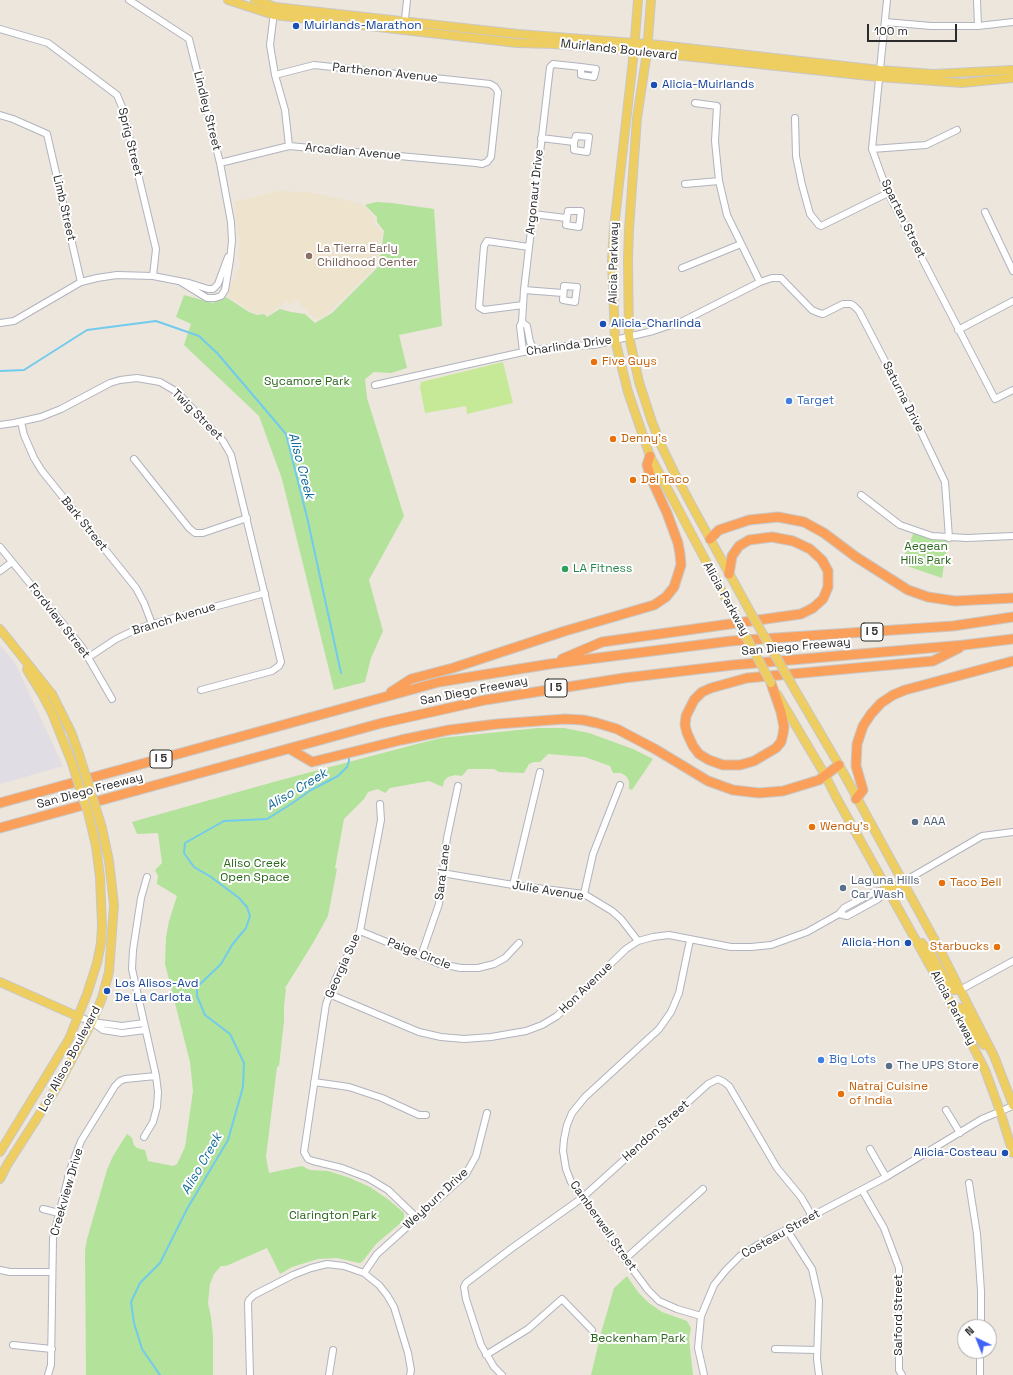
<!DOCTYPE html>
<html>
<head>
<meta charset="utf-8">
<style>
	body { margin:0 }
	#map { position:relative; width:1013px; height:1375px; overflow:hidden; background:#ece6dd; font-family:"Space Grotesk",sans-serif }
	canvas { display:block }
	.north { position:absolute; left:957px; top:1319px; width:40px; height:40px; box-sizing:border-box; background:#fff; border:1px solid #aaa; border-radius:50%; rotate:317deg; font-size:11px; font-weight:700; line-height:16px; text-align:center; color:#2b2b2b }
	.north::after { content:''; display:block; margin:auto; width:14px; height:18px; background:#4062f6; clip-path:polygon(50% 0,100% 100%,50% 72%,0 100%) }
	.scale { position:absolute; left:867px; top:24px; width:90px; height:18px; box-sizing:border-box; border:2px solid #2b2b2b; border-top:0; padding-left:5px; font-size:12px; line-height:14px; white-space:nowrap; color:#2b2b2b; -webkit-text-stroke:3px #fff; paint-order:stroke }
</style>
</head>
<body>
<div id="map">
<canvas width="1013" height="1375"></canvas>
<div class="north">N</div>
<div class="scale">100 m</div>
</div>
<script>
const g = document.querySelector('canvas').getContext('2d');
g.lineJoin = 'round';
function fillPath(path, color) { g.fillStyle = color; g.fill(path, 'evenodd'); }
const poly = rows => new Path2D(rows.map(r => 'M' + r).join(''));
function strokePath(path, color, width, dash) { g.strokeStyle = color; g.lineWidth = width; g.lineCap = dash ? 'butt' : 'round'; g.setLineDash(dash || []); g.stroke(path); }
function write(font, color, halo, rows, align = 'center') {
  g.font = font + ' "Space Grotesk",sans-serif'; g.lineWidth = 4; g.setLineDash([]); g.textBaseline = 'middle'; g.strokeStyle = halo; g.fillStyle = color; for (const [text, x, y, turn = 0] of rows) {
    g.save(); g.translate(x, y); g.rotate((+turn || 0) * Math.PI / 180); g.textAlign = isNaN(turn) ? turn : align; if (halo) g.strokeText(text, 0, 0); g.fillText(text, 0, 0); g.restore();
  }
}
const industrial = poly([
	[0,645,15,663,63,766,0,784]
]);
const education = poly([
	[278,191,307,192,323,195,362,204,376,219,374,223,383,233,380,241,380,258,377,265,325,316,315,320,297,300,290,305,287,301,267,316,264,313,255,314,227,296,232,281,238,278,235,273,241,268,238,254,240,236,238,235,236,213,234,202]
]);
const green = poly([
	[376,202,392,203,434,209,442,326,399,335,407,368,391,373,374,372,365,379,367,398,404,516,369,580,383,631,371,658,365,682,334,690,282,479,259,416,184,345,191,324,176,317,184,295,213,303,226,297,249,312,257,315,264,314,267,317,280,309,291,312,305,314,315,323,332,313,379,266,384,231,377,222,377,217,365,205],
	[914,532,948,540,942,578,901,564],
	[538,728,564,728,589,733,633,749,653,759,632,790,629,789,629,781,626,776,621,773,613,773,610,766,585,757,548,754,540,762,534,762,529,764,524,773,499,772,494,769,468,769,462,776,455,775,448,777,444,781,443,787,429,781,390,788,385,793,378,789,368,792,364,799,344,819,335,868,337,869,328,916,313,943,285,988,286,989,284,1006,284,1021,279,1066,277,1067,266,1157,269,1173,302,1166,310,1170,328,1171,350,1178,370,1187,389,1200,404,1213,404,1218,402,1222,376,1244,362,1262,359,1263,337,1258,318,1259,292,1267,280,1274,267,1248,226,1266,221,1266,214,1274,210,1284,208,1303,211,1317,213,1336,213,1375,86,1375,85,1251,87,1239,107,1170,113,1156,127,1134,132,1138,134,1145,137,1148,145,1150,148,1161,173,1166,177,1164,185,1147,193,1091,190,1062,165,964,166,937,169,921,177,896,157,884,158,876,155,870,162,863,158,833,137,834,132,822,277,781,417,744,441,738],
	[627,1276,638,1292,649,1303,662,1312,687,1321,691,1328,689,1339,693,1375,591,1375,601,1333,614,1288]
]);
const pitch = poly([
	[503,362,513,403,467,414,466,406,425,413,420,387,421,382]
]);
const stream = poly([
	[0,371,24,370,87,330,156,321,199,336,218,354,286,434,307,517,341,673],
	[160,1375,142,1349,134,1323,131,1302,140,1283,160,1263,187,1209,228,1140,243,1087,244,1063,230,1034,205,1015,197,996,197,987,221,964,232,945,246,928,250,916,247,907,239,898,211,877,194,867,184,853,185,843,224,821,267,819,291,804,311,790,338,776,347,767,349,761,349,755]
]);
const minor = poly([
	[129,0,189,39,220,163,231,222,232,241,230,260,225,290,221,296,215,298,207,298,181,282],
	[887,0,872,149,888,193,995,399,1013,390],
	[977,0,978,26],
	[274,12,270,45,275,75,285,110,289,146],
	[885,22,931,26,978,26,1013,22],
	[0,29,48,43,117,95,122,107,156,249,153,276],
	[404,29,407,0],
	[695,103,717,106,715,141,719,181,727,215,760,282],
	[0,115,13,119,47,134,81,282],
	[795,118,796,156,802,185,810,214,819,225,821,226,888,193],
	[576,136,589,137,587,152,574,150,574,142,576,136],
	[541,138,574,142],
	[872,149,926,145,957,130],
	[220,163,289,146,476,163,482,164,487,162,491,157,498,92,495,87,490,84,314,65,275,75],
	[685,184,719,181],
	[568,211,581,211,579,227,566,225,568,211],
	[985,212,1013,271],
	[533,214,566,218],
	[682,268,741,244],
	[564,286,577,287,575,302,563,300,564,286],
	[524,290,563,293],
	[523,305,484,310,479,307,484,246,487,241,529,247],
	[522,322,527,326,530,342,535,351],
	[0,323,14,321,81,282,97,278,117,275,153,276,189,283,208,289,213,289,218,284,228,257],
	[958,330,1013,301],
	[523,352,520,326,522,322,524,290,550,67,553,64,581,67,596,69,594,77,581,75,581,67],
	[375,385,523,352,565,346,594,345,653,331,683,321,760,282,772,278,781,278,812,310,819,313,823,314,843,304,851,304,854,306,859,311,913,415,945,482,949,538],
	[21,422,24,435,34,458,42,471,136,588,144,603,152,624],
	[0,425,14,423,41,417,61,409,110,383,120,380,137,378,160,382,177,392,223,441,231,455,281,662,279,666,272,671,201,690],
	[134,459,189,528,195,533,203,533,247,518],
	[861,495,900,525,932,536,967,538,1013,536],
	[0,547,82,647,112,699],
	[0,571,12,562],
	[89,657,116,639,135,630,152,624,265,593],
	[380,804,381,820,360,931,336,978,326,1004,304,1152,308,1159,313,1161,342,1168,368,1178,388,1190,417,1218],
	[442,873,513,885,584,894,612,911,621,919,638,941],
	[903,882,982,836,1013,832],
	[513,885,540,772],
	[584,894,593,854,620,785],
	[839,914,847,916,878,899,888,891],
	[360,931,440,964,461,968,478,968,494,964,505,958,519,943],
	[690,940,679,993,671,1012,659,1029,585,1097,572,1113,567,1125,564,1139,563,1151,566,1169,571,1182,625,1259,648,1290,659,1301,677,1309,701,1316,698,1348,704,1375],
	[421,956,439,904,447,838,458,786],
	[960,990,1013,961],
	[329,994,419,1032,441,1037,464,1039,491,1037,526,1031,542,1025,557,1016,626,949,638,941,653,937,669,935,731,947,751,947,771,945,807,932,839,914,844,908,874,892,889,890],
	[79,1017,92,1022,122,1026,144,1023],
	[92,1022,103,1030,122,1033,145,1030],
	[314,1082,349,1087,382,1098,419,1115,426,1115],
	[946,1110,960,1133],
	[144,1137,153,1122,157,1107,158,1092,156,1076,132,969,133,950,141,898,147,877],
	[870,1149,886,1177],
	[969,1183,977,1234,981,1291,981,1327],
	[862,1190,884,1228,899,1268,899,1370,902,1375],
	[43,1209,59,1213],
	[787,1230,812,1269,819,1300,817,1359,819,1375],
	[625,1259,703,1189],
	[0,1270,10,1272,52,1272],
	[364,1273,377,1254,466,1174,476,1156,487,1113],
	[701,1316,714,1285,726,1270,740,1256,761,1243,886,1177,982,1119,1013,1106],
	[13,1345,52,1349],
	[775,1349,817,1350],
	[486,1355,528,1329,562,1299,592,1330],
	[48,1375,51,1365,53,1238,70,1170,81,1141,115,1086,120,1081,125,1079,156,1076],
	[250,1375,248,1303,249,1300,254,1295,293,1275,311,1268,327,1264,344,1266,364,1273,379,1285,387,1295,394,1307,408,1353,411,1370,410,1375],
	[329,1375,333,1350],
	[502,1375,494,1367,481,1345,466,1299,464,1287,466,1283,512,1248,582,1198,708,1084,718,1079,724,1082,729,1086,777,1168,801,1197,812,1216],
	[980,1375,980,1351]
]);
const major = poly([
	[228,0,274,15,517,43,554,44,647,52,878,77,962,83,1013,78],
	[255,0,275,7,518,34,660,45,880,70,933,74,1013,70],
	[638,0,634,51,614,228,612,260,615,340,628,392,650,456,735,616],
	[651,0,647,52,637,118,629,229,628,260,629,336,639,382,652,422,661,445,674,472,692,506,752,615],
	[0,629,52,694,71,732,79,754],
	[27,669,29,673,42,694,52,713,72,763],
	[795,690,839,765,939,948,994,1056,1013,1105],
	[777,694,825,775,836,797,953,1007,985,1070,1000,1111,1013,1153],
	[889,890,903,882],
	[922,943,930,953,949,985,953,990,960,990],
	[0,982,79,1017],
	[953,1007,961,1008,978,1037,984,1045],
	[0,1152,69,1039,87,994,97,963,101,943,102,925,100,877,96,846,88,812],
	[0,1179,7,1165,57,1087,92,1022,102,998,109,972,114,905,109,861,102,828]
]);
const highway = poly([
	[710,539,719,530,749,520,778,517,804,522,824,533,856,557,908,590,928,597,955,601,1013,598],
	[562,659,602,642,801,614,813,608,823,599,828,587,828,571,822,560,810,549,793,541,772,537,749,540,739,546,732,556,729,574],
	[771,683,781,712,784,727,783,734,781,742,776,748,754,761,740,765,723,765,709,760,699,754,693,746,687,733,685,725,686,716,694,700,702,692,711,688,747,678,933,661,959,648],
	[391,692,411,679,453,668,565,631,654,605,666,597,674,587,681,565,680,554,678,543,667,513,651,478,647,465,650,456],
	[290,749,312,762,401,740,449,730,497,724,565,719,583,720,597,723,617,729,655,749,708,781,733,790,759,793,783,791,819,780,839,765],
	[856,799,863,790,856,766,857,744,863,726,871,714,881,703,893,695,905,690,1013,661],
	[0,803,439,682,550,664,731,641,953,626,1013,617],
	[0,828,382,723,485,700,624,678,733,665,964,645,1013,639]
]);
const majorBridge = poly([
	[752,615,795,690],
	[735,616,771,683],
	[79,754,102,828],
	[72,763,80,789],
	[80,790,88,812]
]);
const markers = [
	[296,26,4,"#1a4fb4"],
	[654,85,4,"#1a4fb4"],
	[309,256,4,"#8d6e63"],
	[603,324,4,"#1a4fb4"],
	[594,362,4,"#e8710a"],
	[789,401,4,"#3f7fe0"],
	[613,439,4,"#e8710a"],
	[633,480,4,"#e8710a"],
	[565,569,4,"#2e9e5b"],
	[915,822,4,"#5c6f8a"],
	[812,827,4,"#e8710a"],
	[942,883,4,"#e8710a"],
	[843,888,4,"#5c6f8a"],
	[908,943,4,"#1a4fb4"],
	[997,947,4,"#e8710a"],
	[107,991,4,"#1a4fb4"],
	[821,1060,4,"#3f7fe0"],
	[889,1066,4,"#5c6f8a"],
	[841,1094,4,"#e8710a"],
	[1005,1153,4,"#1a4fb4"]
];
const shields = [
	[872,632,22],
	[556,688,22],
	[161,759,22]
];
const shieldNames = [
	["I 5",872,632],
	["I 5",556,688],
	["I 5",161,759]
];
const transitNames = [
	["Muirlands-Marathon",304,26],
	["Alicia-Muirlands",662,85],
	["Alicia-Charlinda",611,324],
	["Alicia-Hon",900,943,"right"],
	["Los Alisos-Avd",115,984],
	["De La Carlota",115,998],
	["Alicia-Costeau",997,1153,"right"]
];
const streetNames = [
	["Muirlands Boulevard",619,50,6],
	["Parthenon Avenue",385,73,6],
	["Lindley Street",207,111,76],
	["Sprig Street",130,142,76],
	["Arcadian Avenue",353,152,5],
	["Argonaut Drive",535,192,-84],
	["Limb Street",64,208,77],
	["Spartan Street",903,219,64],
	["Alicia Parkway",614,263,-89],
	["Charlinda Drive",569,346,-8],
	["Saturna Drive",903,397,63],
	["Twig Street",197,415,45],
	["Bark Street",84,524,51],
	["Alicia Parkway",726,599,61],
	["Branch Avenue",174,619,-17],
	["Fordview Street",59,621,52],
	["San Diego Freeway",796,647,-5],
	["San Diego Freeway",474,691,-11],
	["San Diego Freeway",90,791,-15],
	["Sara Lane",443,872,-83],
	["Julie Avenue",548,891,9],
	["Paige Circle",419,954,21],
	["Georgia Sue",343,966,-66],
	["Hon Avenue",586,988,-44],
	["Alicia Parkway",953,1008,62],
	["Los Alisos Boulevard",70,1059,-62],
	["Hendon Street",656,1131,-42],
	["Creekview Drive",67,1192,-74],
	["Weyburn Drive",436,1199,-43],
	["Camberwell Street",603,1226,55],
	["Costeau Street",781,1234,-29],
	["Salford Street",899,1315,-90]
];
const educationNames = [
	["La Tierra Early",317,249],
	["Childhood Center",317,263]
];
const foodNames = [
	["Five Guys",602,362],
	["Denny's",621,439],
	["Del Taco",641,480],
	["Wendy's",820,827],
	["Taco Bell",950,883],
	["Starbucks",989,947,"right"],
	["Natraj Cuisine",849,1087],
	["of India",849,1101]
];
const parkNames = [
	["Sycamore Park",307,382],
	["Aegean",926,547],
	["Hills Park",926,561],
	["Aliso Creek",255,864],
	["Open Space",255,878],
	["Clarington Park",333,1216],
	["Beckenham Park",638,1339]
];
const shopNames = [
	["Target",797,401],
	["Big Lots",829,1060]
];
const leisureNames = [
	["LA Fitness",573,569]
];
const serviceNames = [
	["AAA",923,822],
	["Laguna Hills",851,881],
	["Car Wash",851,895],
	["The UPS Store",897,1066]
];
const waterNames = [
	["Aliso Creek",301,466,75],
	["Aliso Creek",297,790,-31],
	["Aliso Creek",202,1164,-60]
];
fillPath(industrial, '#e0dde5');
fillPath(education, '#eee3cd');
fillPath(green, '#b3e29b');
fillPath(pitch, '#c6e997');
strokePath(stream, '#72cbec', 2);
strokePath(minor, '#b1b3be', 8);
strokePath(major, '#c8c8c8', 10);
strokePath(highway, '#c8c8c8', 11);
strokePath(minor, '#fff', 6);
strokePath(major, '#eecd61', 8);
strokePath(highway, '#fba05a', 9);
strokePath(majorBridge, '#c8c8c8', 10, []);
strokePath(majorBridge, '#eecd61', 8);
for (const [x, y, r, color] of markers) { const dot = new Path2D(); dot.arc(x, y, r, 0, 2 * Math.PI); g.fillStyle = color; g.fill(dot); strokePath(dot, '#fff', 1.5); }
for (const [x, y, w] of shields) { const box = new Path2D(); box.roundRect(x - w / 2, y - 9, w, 18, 3); g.fillStyle = '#fff'; g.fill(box); strokePath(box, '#2b2b2b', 1); }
write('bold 11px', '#2b2b2b', null, shieldNames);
write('12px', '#164399', '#fff', transitNames, 'left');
write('12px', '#2b2b2b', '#fff', streetNames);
write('12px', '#785e54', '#fff', educationNames, 'left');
write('12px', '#c56008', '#fff', foodNames, 'left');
write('12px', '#2b671c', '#fff', parkNames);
write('12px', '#366cbe', '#fff', shopNames, 'left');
write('12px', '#27864d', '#fff', leisureNames, 'left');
write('12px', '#4e5e75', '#fff', serviceNames, 'left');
write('italic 13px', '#106a99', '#fff', waterNames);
</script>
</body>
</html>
